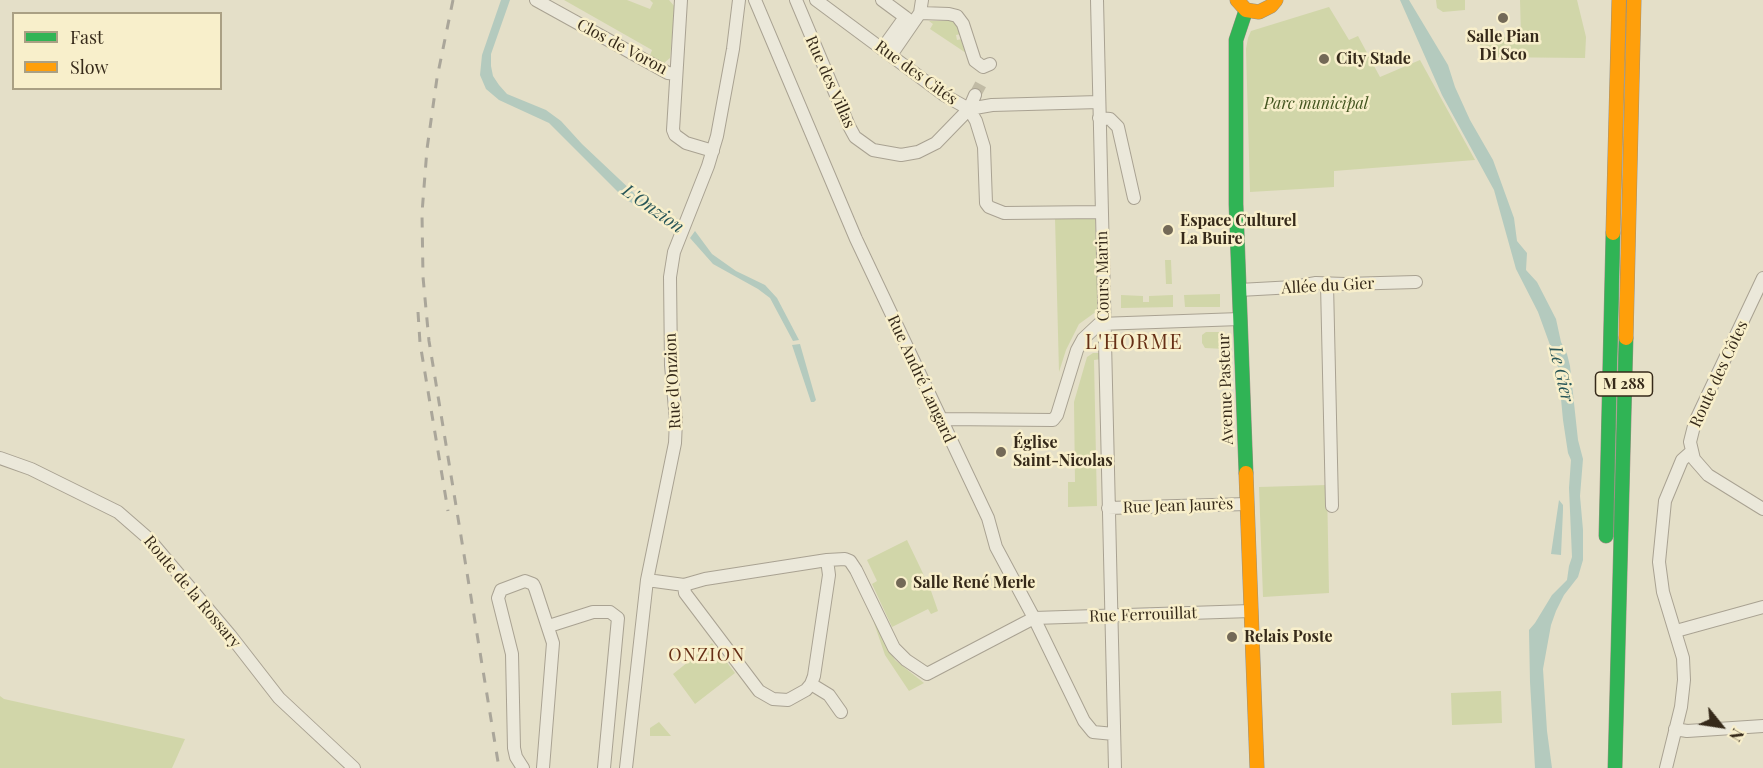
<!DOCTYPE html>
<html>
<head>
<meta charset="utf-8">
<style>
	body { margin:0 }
	#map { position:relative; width:1763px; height:768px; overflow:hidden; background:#e4dfc8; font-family:"Playfair Display",serif }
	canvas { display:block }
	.legend { position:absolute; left:12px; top:12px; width:210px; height:78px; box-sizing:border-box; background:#f8efcb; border:2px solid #aaa084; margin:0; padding:8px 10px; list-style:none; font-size:18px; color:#362a1a }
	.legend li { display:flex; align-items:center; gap:12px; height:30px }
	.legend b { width:30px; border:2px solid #aaa084 }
	.north { position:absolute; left:1691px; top:696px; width:60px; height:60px; -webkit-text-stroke:4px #f8efcb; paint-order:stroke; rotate:120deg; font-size:16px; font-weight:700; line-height:24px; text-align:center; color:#362a1a }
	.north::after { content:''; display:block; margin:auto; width:21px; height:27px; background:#362a1a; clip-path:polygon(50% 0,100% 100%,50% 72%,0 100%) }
</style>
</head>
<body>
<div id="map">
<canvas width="1763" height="768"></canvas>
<ul class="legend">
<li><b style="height:8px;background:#30b455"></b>Fast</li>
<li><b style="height:8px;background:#ff9f0a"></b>Slow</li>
</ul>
<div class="north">N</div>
</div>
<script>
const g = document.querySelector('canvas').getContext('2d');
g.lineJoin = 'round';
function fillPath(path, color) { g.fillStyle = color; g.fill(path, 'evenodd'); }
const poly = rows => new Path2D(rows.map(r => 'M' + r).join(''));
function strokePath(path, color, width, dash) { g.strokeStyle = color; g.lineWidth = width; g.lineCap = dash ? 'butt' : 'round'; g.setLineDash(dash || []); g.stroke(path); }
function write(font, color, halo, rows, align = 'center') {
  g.font = font + ' "Playfair Display",serif'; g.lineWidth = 5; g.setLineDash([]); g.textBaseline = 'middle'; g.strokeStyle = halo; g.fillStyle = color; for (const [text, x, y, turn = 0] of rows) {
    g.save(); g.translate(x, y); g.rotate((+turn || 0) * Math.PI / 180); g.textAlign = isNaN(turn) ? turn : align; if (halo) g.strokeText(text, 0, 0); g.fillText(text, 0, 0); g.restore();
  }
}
const green = poly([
	[564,0,627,0,650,9,653,3,650,0,669,0,675,7,670,58,664,63,649,58,652,50],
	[1436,0,1465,0,1465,10,1443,12,1437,8],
	[1520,0,1577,0,1586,37,1585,58,1483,57,1480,54,1480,38,1521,36],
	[1329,7,1349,40,1358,36,1380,77,1420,60,1475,160,1334,171,1334,187,1250,192,1246,49,1248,38,1251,31],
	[929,21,955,21,961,34,956,35,957,40,962,39,966,53,930,29,933,24],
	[1095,217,1098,307,1097,311,1079,324,1066,350,1059,372,1055,218],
	[1165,260,1171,260,1172,284,1166,284],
	[1220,294,1220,307,1185,307,1184,295],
	[1121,295,1143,296,1143,302,1149,302,1149,296,1173,295,1173,307,1121,308],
	[1206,332,1225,332,1225,349,1205,348,1202,343,1202,335],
	[1093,353,1102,353,1102,359,1094,360,1097,506,1068,507,1068,482,1075,482,1074,402,1087,357],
	[1327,485,1329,593,1263,597,1259,487],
	[907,540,930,588,938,611,931,614,928,609,892,627,872,584,877,581,867,560],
	[873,620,895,660,924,683,909,691,885,655],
	[712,643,735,673,695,704,673,674],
	[1501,691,1502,723,1452,725,1451,693],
	[0,696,4,699,185,739,172,768,0,768],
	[659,722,671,736,650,736,650,728]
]);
const water = poly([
	[501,0,510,0,491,54,491,66,493,76,499,85,507,94,546,110,561,121,582,144,635,194,674,220,670,225,625,199,549,123,499,100,486,89,480,75,482,55],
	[1400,0,1409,0,1448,65,1455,87,1470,120,1493,160,1514,218,1517,241,1527,253,1526,270,1537,282,1556,319,1561,342,1567,354,1570,366,1578,440,1583,459,1580,496,1583,530,1583,560,1578,577,1564,595,1556,611,1551,625,1543,669,1547,731,1552,768,1535,768,1530,682,1529,630,1535,623,1552,595,1567,580,1569,566,1572,557,1569,488,1571,460,1568,453,1563,420,1558,367,1538,312,1516,269,1494,190,1442,95],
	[695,231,712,254,736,271,765,285,777,298,799,340,793,341,770,298,758,289,713,264,690,238],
	[800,344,816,400,814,402,811,402,792,345],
	[1559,500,1563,505,1563,510,1561,555,1551,554]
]);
const streetTunnel = poly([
	[975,95,983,80]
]);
const street = poly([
	[536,0,668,73,676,74],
	[681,0,673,130,675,135,686,143,713,151],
	[755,0,856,239,988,518,996,547,1034,618,1084,721,1093,732,1114,734],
	[796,0,849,126,855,137,873,150,901,155,918,152,936,143,969,109,975,95],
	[816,0,944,95,969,109,992,105,1099,102],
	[882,0,905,17],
	[1097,0,1115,768],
	[920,13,949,14,957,16,963,24,975,61,983,67,990,64],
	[882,49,905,17,913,23,920,13,922,0],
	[891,55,913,23],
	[969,109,976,121,984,147,986,203,989,207,1004,213,1101,212],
	[1099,118,1110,119,1118,127,1134,198],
	[1763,278,1695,422,1690,442,1694,459,1708,475,1763,509],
	[1327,284,1332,506],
	[1239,290,1294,287,1316,283,1345,284,1416,282],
	[943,419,1053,420,1057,415,1077,350,1083,339,1099,324,1240,319],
	[0,458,31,469,118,512,149,539,230,635,279,698,354,768],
	[1108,508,1247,504],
	[647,580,684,585,705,579,827,560,845,559,850,561,856,570,894,648,906,660,927,674,1034,618,1251,611],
	[684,585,685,593,759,691,773,699,788,700,806,690,811,684,814,676,829,575,827,560],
	[549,626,593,612,610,612,618,618,604,768],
	[1676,631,1763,607],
	[811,684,829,695,841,712],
	[1675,729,1687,731,1763,726],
	[523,768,516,757,514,748,512,654,498,598,501,590,525,581,533,584,535,588,553,643,543,768],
	[626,768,647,580,675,443,676,420,671,365,670,277,674,252,708,166,717,136,733,49,739,0],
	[1666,768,1681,707,1684,680,1683,658,1663,592,1659,562,1665,501,1682,460,1691,452]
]);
const fast = poly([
	[1246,10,1236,40,1236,204,1246,473],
	[1606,536,1613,233],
	[1615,768,1626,338]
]);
const slow = poly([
	[1237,0,1246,10,1259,12,1271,6,1276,0],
	[1613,233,1619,0],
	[1626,338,1634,0],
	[1246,473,1257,768]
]);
const rail = poly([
	[453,0,437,78,427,149,422,213,423,277,429,341,499,768],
	[418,312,420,343,448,511]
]);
const markers = [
	[1503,18,6,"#736957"],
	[1324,59,6,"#736957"],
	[1168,230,6,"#736957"],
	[1001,452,6,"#736957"],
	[901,583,6,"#736957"],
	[1232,637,6,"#736957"]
];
const shields = [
	[1624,384,57]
];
const shieldNames = [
	["M 288",1624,384]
];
const poiNames = [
	["Salle Pian",1503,37,"center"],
	["Di Sco",1503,55,"center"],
	["City Stade",1336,59],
	["Espace Culturel",1180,221],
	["La Buire",1180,239],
	["Église",1013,443],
	["Saint-Nicolas",1013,461],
	["Salle René Merle",913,583],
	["Relais Poste",1244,637]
];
const streetNames = [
	["Clos de Voron",622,47,28],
	["Rue des Cités",916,73,36],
	["Rue des Villas",830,82,66],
	["Cours Marin",1103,276,-91],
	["Allée du Gier",1328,286,-3],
	["Route des Côtes",1719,374,-65],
	["Rue André Langard",921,379,65],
	["Rue d'Onzion",673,381,-93],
	["Avenue Pasteur",1226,389,-92],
	["Rue Jean Jaurès",1178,506,-2],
	["Route de la Rossary",192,592,50],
	["Rue Ferrouillat",1143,615,-2]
];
const parkNames = [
	["Parc municipal",1316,104]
];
const waterNames = [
	["L'Onzion",653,209,35],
	["Le Gier",1561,374,77]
];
const neighbourhoodNames = [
	["ONZION",707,655]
];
const quarterNames = [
	["L'HORME",1134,343]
];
fillPath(green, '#d1d6a9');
fillPath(water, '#b4cabe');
strokePath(streetTunnel, '#c1bba5', 12, [12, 6]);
strokePath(street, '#a9a292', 14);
strokePath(fast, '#989182', 15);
strokePath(slow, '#989182', 15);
strokePath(street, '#ebe8da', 12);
strokePath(fast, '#30b455', 14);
strokePath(slow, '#ff9f0a', 14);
strokePath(rail, '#aaa69a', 3, [10, 10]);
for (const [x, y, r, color] of markers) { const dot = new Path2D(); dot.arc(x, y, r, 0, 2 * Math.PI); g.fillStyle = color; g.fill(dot); strokePath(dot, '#f8efcb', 2); }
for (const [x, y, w] of shields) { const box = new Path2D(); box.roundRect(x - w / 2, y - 12, w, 24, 4.5); g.fillStyle = '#f8efcb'; g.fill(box); strokePath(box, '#362a1a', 1.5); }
write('bold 15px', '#362a1a', null, shieldNames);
write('bold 16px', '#362a1a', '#f8efcb', poiNames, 'left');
write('16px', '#362a1a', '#f8efcb', streetNames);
write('italic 16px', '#42541f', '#f8efcb', parkNames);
write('italic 18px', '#285658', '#f8efcb', waterNames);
g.letterSpacing = '1.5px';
write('18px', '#662f16', '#f8efcb', neighbourhoodNames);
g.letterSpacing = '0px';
g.letterSpacing = '1.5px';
write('20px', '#662f16', '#f8efcb', quarterNames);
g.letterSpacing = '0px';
</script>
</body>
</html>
